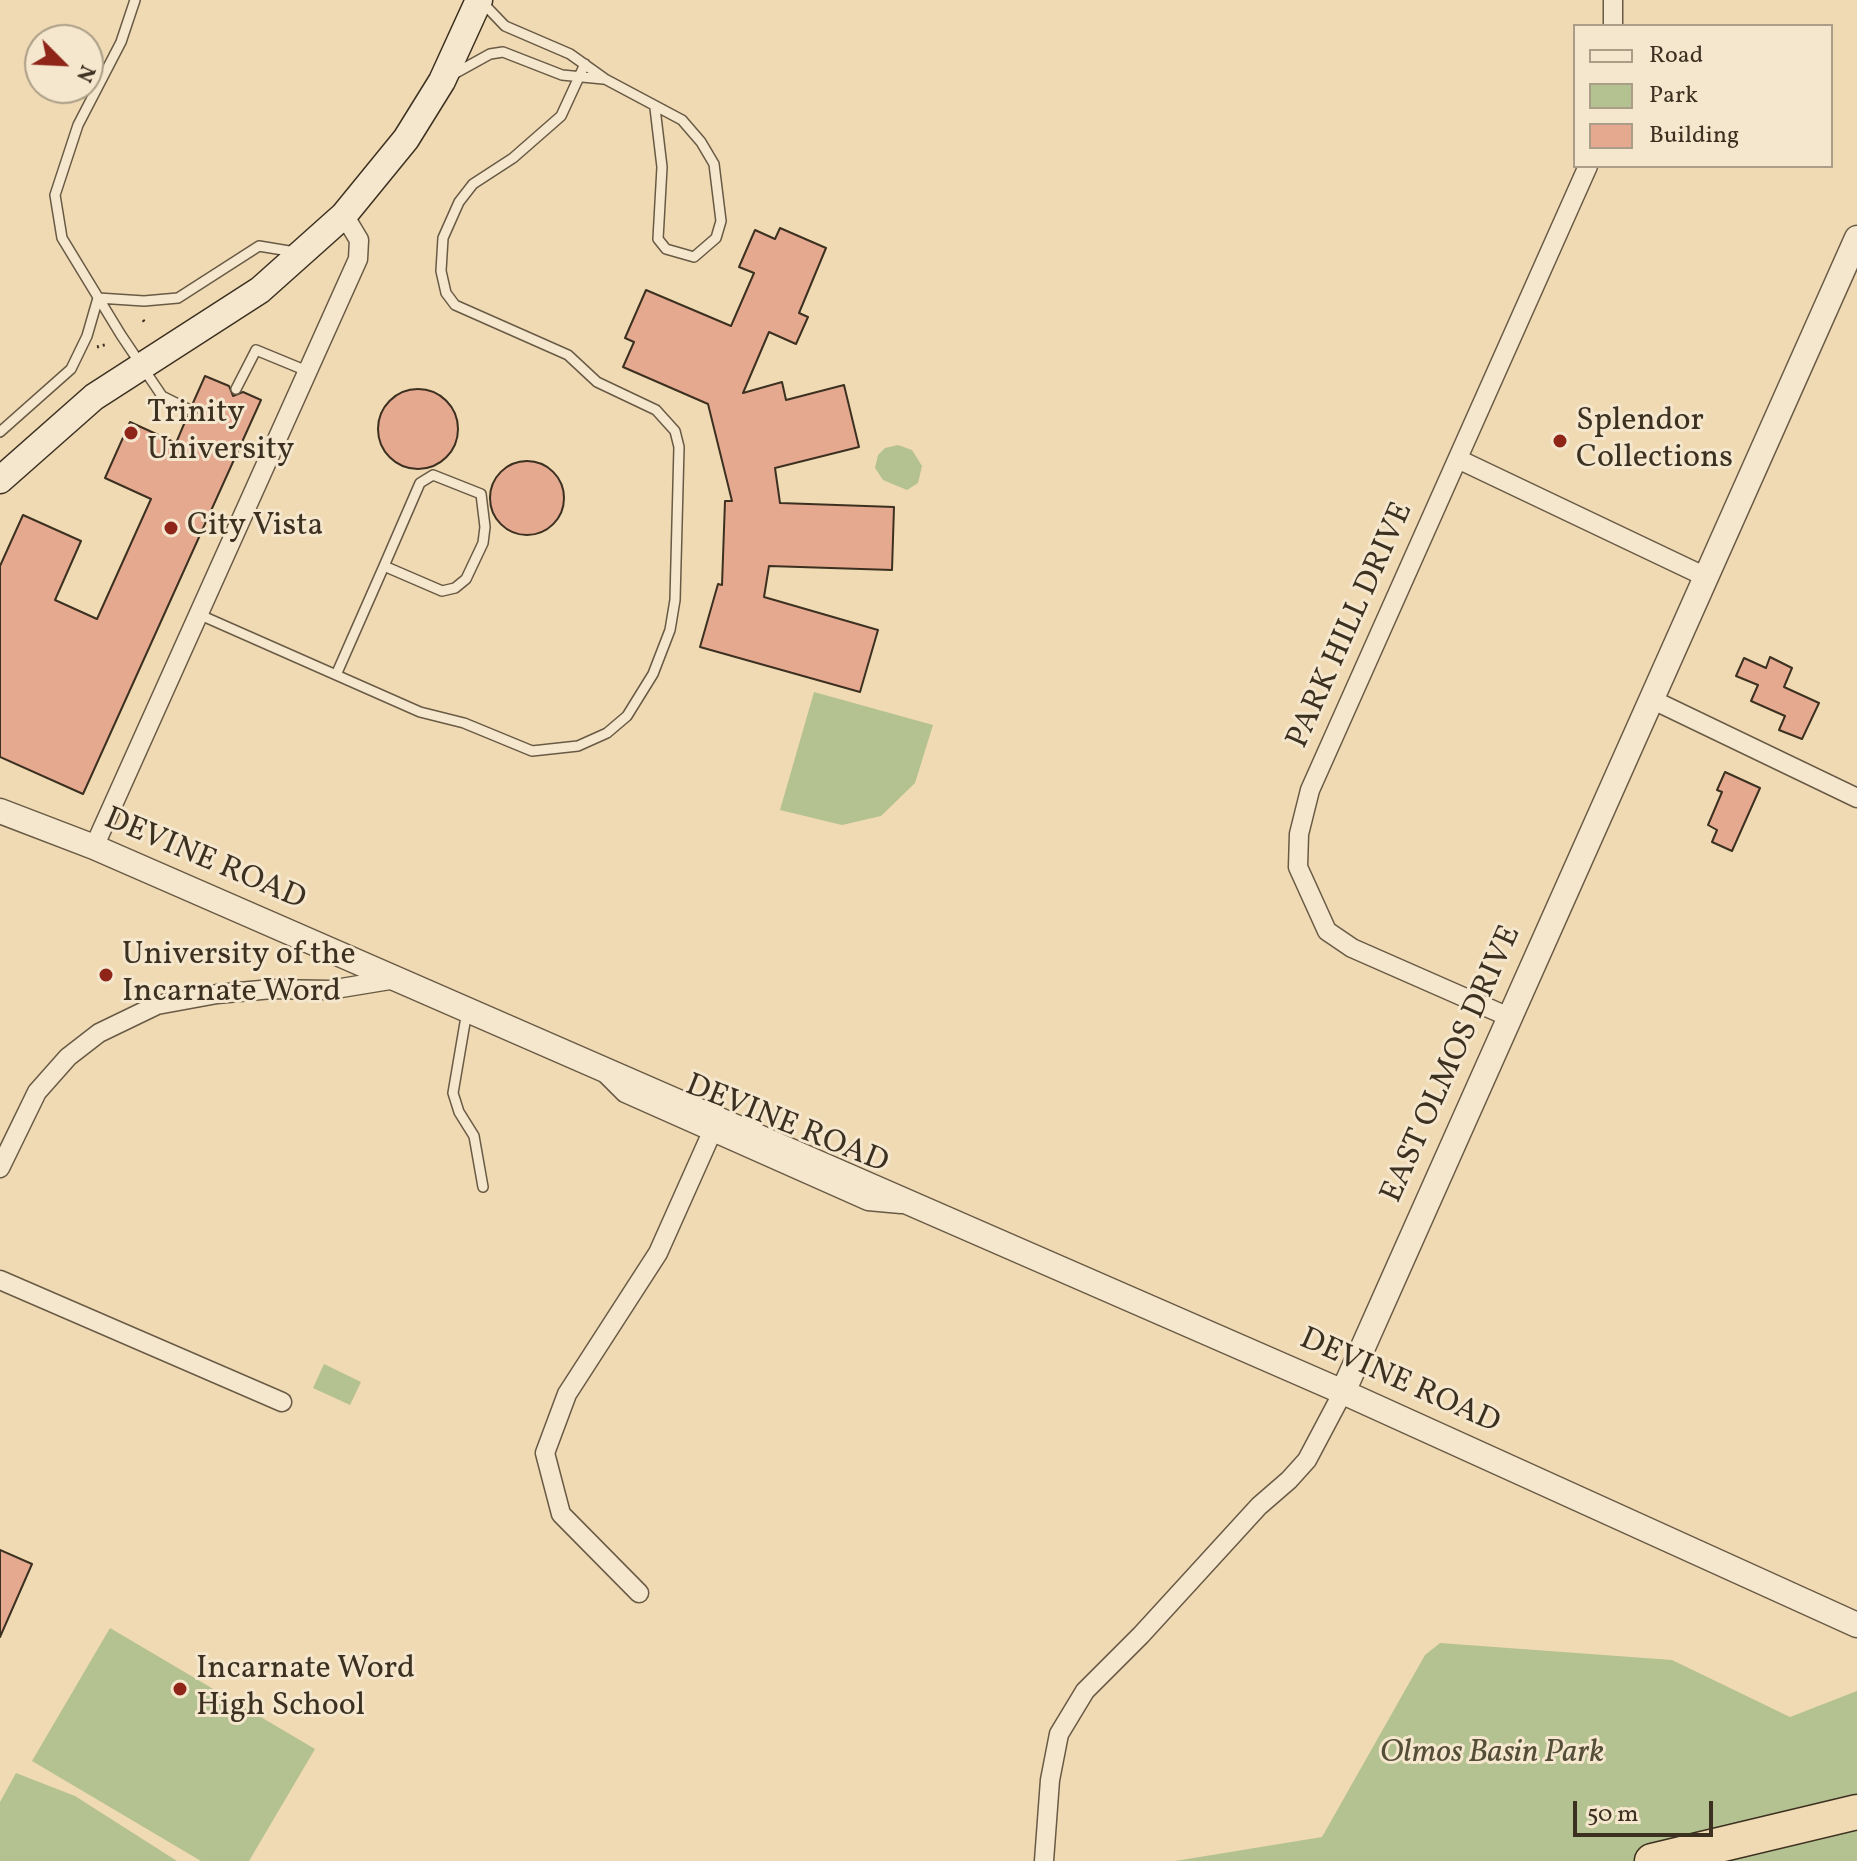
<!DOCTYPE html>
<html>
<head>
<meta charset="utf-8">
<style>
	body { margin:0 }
	#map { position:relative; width:1857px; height:1861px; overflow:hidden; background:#f0dab3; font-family:Vollkorn,serif }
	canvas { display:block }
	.legend { position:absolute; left:1573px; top:24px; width:260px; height:144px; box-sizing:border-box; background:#f5e7ce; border:2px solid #ab9e88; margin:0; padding:10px 14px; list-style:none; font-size:24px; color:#3c3020 }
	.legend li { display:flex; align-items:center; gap:16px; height:40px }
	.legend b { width:40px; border:2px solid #ab9e88 }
	.north { position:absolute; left:24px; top:24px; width:80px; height:80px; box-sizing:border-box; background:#f5e7ce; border:2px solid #ab9e88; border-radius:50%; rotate:114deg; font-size:22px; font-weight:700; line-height:32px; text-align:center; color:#3c3020 }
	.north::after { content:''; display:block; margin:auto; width:28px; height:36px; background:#8f2418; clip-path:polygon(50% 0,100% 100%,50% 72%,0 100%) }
	.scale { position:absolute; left:1573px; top:1801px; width:140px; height:36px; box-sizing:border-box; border:4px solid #3c3020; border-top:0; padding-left:10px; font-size:24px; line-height:28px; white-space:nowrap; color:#3c3020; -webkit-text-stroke:6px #f5e7ce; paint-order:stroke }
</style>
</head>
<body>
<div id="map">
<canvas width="1857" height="1861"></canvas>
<ul class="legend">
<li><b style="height:10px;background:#f5e7ce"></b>Road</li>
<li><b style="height:22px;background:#b4c191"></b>Park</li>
<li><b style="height:22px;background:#e5a990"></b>Building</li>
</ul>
<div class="north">N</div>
<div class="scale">50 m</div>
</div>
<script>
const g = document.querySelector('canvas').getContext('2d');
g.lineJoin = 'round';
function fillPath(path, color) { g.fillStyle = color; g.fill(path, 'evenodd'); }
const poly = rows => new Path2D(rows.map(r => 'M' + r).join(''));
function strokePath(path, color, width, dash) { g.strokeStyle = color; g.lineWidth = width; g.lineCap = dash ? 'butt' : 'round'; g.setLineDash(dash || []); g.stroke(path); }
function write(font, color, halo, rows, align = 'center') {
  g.font = font + ' Vollkorn,serif'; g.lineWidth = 6; g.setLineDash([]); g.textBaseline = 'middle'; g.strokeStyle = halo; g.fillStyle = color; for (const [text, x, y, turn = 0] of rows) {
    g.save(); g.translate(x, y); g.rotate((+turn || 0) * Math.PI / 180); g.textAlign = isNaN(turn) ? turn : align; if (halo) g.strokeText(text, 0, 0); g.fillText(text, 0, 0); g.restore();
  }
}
const green = poly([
	[898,445,912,450,922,466,918,483,907,490,883,480,875,468,878,455,885,448],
	[814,692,933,725,915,783,881,816,842,825,780,810],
	[324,1364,361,1382,350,1405,313,1388],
	[110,1628,315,1749,249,1861,201,1861,32,1761],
	[1440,1643,1672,1660,1790,1717,1857,1691,1857,1861,1175,1861,1322,1837,1425,1655],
	[16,1773,75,1796,177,1861,0,1861,0,1802]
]);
const building = poly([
	[780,228,826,248,799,313,808,317,796,344,769,332,743,393,782,382,786,400,844,385,859,447,775,468,780,503,894,507,892,570,769,566,764,597,878,630,860,692,700,647,718,584,722,585,725,501,732,501,708,404,623,367,634,342,625,338,646,290,731,326,754,273,739,267,755,230,775,239,780,228],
	[205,376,229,386,233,396,243,392,261,400,83,794,0,757,0,566,23,515,81,541,55,600,97,619,151,499,105,478,130,422,176,443,187,417,197,413,193,403,205,376],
	'378 429a40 40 0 1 1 80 0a40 40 0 1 1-80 0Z',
	'490 498a37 37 0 1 1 74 0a37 37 0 1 1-74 0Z',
	[1770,657,1792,668,1784,687,1819,703,1802,739,1779,730,1785,716,1751,701,1758,685,1736,676,1744,658,1766,668,1770,657],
	[1725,772,1760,788,1732,851,1712,842,1717,830,1708,825,1722,792,1717,790,1725,772],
	[0,1550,32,1564,0,1637,0,1550]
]);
const path = poly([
	[143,320,146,324],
	[97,347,108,344]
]);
const service = poly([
	[135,0,121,42,78,125,55,195,62,238,121,335,162,396,190,410],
	[481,1,505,26,570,54,605,79,682,120,701,142,714,164,721,221,716,238,694,257,666,249,658,239,662,167,655,108],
	[452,75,490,54,503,52,562,75,603,79],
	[98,298,144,301,178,298,259,246,295,252],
	[236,389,256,350,307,371],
	[0,432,71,369,87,336,98,298],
	[198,614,420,712,464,723,532,751,578,746,607,733,627,716,653,674,670,630,675,600,679,447,675,431,656,410,597,382,568,355,455,305,446,293,441,271,443,238,459,202,473,184,513,158,561,116,585,64],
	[336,675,384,566,420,483,433,475,481,494,485,527,483,543,466,579,455,588,442,591,384,566],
	[467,1011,453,1093,459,1112,474,1136,483,1187]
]);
const minor = poly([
	[1613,0,1613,26],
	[1460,460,1706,577],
	[1651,699,1857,798],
	[94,847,358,259,359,240,344,215],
	[1509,1017,1352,948,1327,931,1298,867,1299,834,1310,790,1588,166],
	[606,1074,625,1093,868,1201,901,1204],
	[0,1168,37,1092,68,1057,99,1033,157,1005,217,994,272,989,329,990,396,979],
	[0,1280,282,1402],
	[639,1593,561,1514,545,1453,567,1394,658,1253,712,1132],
	[1044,1861,1050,1780,1059,1734,1085,1691,1141,1635,1259,1506,1289,1480,1307,1460,1343,1392]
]);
const tertiary = poly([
	[0,811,94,847,1343,1392,1857,1625],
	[1343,1392,1857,238]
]);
const secondary = poly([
	[0,480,94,397,260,290,344,215,406,139,442,81,479,0]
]);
const motorway = poly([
	[1652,1861,1857,1812]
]);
const markers = [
	[131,433,8,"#8f2418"],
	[1560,441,8,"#8f2418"],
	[171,528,8,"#8f2418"],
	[106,975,8,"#8f2418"],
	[180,1689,8,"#8f2418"]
];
const poiNames = [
	["Trinity",147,415],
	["University",147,452],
	["Splendor",1576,423],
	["Collections",1576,460],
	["City Vista",187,528],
	["University of the",122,957],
	["Incarnate Word",122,994],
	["Incarnate Word",196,1671],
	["High School",196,1708]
];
const streetNames = [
	["PARK HILL DRIVE",1352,626,-66],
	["DEVINE ROAD",204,861,23],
	["EAST OLMOS DRIVE",1453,1065,-66],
	["DEVINE ROAD",786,1126,22],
	["DEVINE ROAD",1399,1383,24]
];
const parkNames = [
	["Olmos Basin Park",1492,1755]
];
fillPath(green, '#b4c191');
fillPath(building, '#e5a990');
strokePath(building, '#3c3020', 2);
strokePath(service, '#695a45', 12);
strokePath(minor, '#695a45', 21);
strokePath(tertiary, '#695a45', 27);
strokePath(secondary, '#3c3020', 29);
strokePath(motorway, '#3c3020', 37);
strokePath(path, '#3c3020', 3, [2, 4]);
strokePath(service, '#f5e7ce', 9);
strokePath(minor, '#f5e7ce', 18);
strokePath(tertiary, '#f5e7ce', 24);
strokePath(secondary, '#f5e7ce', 26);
strokePath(motorway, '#f0dab3', 34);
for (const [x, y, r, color] of markers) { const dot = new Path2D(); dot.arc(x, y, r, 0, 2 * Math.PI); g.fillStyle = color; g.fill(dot); strokePath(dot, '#f5e7ce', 3); }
write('32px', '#3c3020', '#f5e7ce', poiNames, 'left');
write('32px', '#3c3020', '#f5e7ce', streetNames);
write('italic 32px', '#544d37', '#f5e7ce', parkNames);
</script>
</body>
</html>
